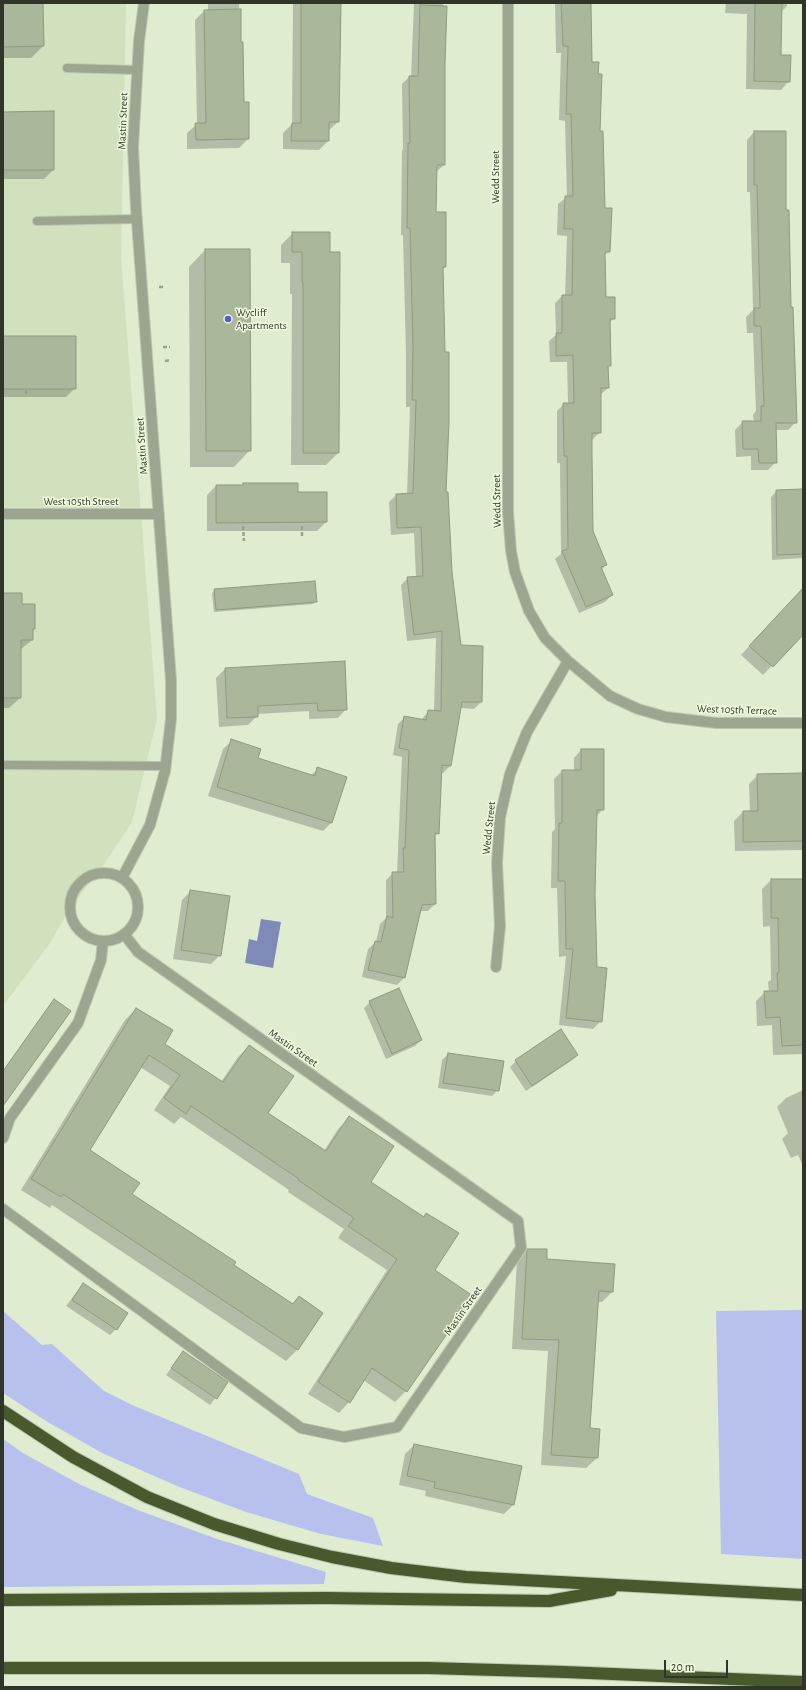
<!DOCTYPE html>
<html>
<head>
<meta charset="utf-8">
<style>
	body { margin:0 }
	#map { position:relative; width:806px; height:1690px; overflow:hidden; background:#dfecd0; font-family:"Alegreya Sans",sans-serif }
	canvas { display:block }
	.frame { position:absolute; inset:0; border:4px solid #30352a; pointer-events:none }
	.scale { position:absolute; left:664px; top:1660px; width:64px; height:18px; box-sizing:border-box; border:2px solid #30352a; border-top:0; padding-left:5px; font-size:12px; line-height:14px; white-space:nowrap; color:#30352a; -webkit-text-stroke:3px #edfadd; paint-order:stroke }
</style>
</head>
<body>
<div id="map">
<canvas width="806" height="1690"></canvas>
<div class="frame"></div>
<div class="scale">20 m</div>
</div>
<script>
const g = document.querySelector('canvas').getContext('2d');
g.lineJoin = 'round';
function fillPath(path, color) { g.fillStyle = color; g.fill(path, 'evenodd'); }
const poly = rows => new Path2D(rows.map(r => 'M' + r).join(''));
function strokePath(path, color, width, dash) { g.strokeStyle = color; g.lineWidth = width; g.lineCap = dash ? 'butt' : 'round'; g.setLineDash(dash || []); g.stroke(path); }
function write(font, color, halo, rows, align = 'center') {
  g.font = font + ' "Alegreya Sans",sans-serif'; g.lineWidth = 3; g.setLineDash([]); g.textBaseline = 'middle'; g.strokeStyle = halo; g.fillStyle = color; for (const [text, x, y, turn = 0] of rows) {
    g.save(); g.translate(x, y); g.rotate((+turn || 0) * Math.PI / 180); g.textAlign = isNaN(turn) ? turn : align; if (halo) g.strokeText(text, 0, 0); g.fillText(text, 0, 0); g.restore();
  }
}
const built = poly([
	[3,3,126,3,121,258,157,719,132,822,107,860,70,908,50,943,3,1006]
]);
const green = poly([
	[803,1310,803,1559,721,1554,716,1311],
	[3,1311,42,1345,52,1344,104,1391,132,1405,299,1474,307,1494,373,1518,383,1546,321,1534,246,1512,177,1486,102,1453,46,1421,3,1393],
	[3,1439,23,1453,81,1485,140,1511,217,1539,326,1572,324,1584,3,1587]
]);
const water = poly([
	[261,919,281,922,273,968,245,963,249,939,257,941]
]);
const shadow = poly([
	[3,3,42,3,43,46,31,58,3,58],
	[208,3,239,3,243,103,248,103,248,139,239,148,187,149,187,133,197,124,195,20,204,11,208,11],
	[293,3,328,3,338,122,328,131,328,141,319,150,283,149,283,133,292,124],
	[414,3,443,3,444,165,436,172,435,213,445,267,442,270,445,493,451,573,460,646,481,702,474,709,460,708,450,766,443,773,440,773,438,833,434,837,435,904,428,911,419,911,404,978,397,985,362,977,368,949,376,942,380,924,386,918,386,880,393,873,397,873,402,757,393,755,398,724,405,717,421,720,429,711,434,711,436,638,407,641,401,585,408,578,416,577,414,533,391,535,389,502,396,495,407,495,410,407,406,407,406,355,403,235,401,235,402,151,403,149,402,84,409,77,411,77],
	[555,3,590,3,592,63,599,132,604,209,609,251,604,256,605,298,614,318,609,323,610,365,607,368,608,388,600,395,600,432,593,439,591,439,592,531,606,565,601,570,612,595,605,602,579,613,555,559,561,554,560,463,557,463,557,411,564,404,568,404,567,362,550,362,549,341,556,335,555,303,562,296,565,296,567,236,557,235,558,204,567,197,565,121,559,120,561,53,556,53],
	[726,3,787,3,787,6,781,12,780,56,789,81,781,90,746,89,747,14,725,13],
	[3,113,53,170,44,179,3,179],
	[754,132,785,211,796,422,788,430,775,430,776,462,768,470,751,470,751,456,736,457,735,430,743,422,754,422,753,415,756,411,753,333,747,333,746,317,753,310,750,192,747,192,747,140],
	[293,233,329,233,338,453,326,465,291,465,292,294,290,294,290,263,281,263,281,245],
	[205,250,250,450,234,467,190,467,189,267],
	[3,337,75,388,66,397,3,397],
	[243,484,297,484,297,493,326,522,317,531,207,531,207,495,216,486,241,486],
	[803,490,803,558,772,560,771,497,777,491],
	[215,590,316,601,313,604,214,612,212,593],
	[3,594,21,605,34,629,32,631,32,640,20,650,20,698,9,708,3,708],
	[803,606,803,633,763,675,741,655,786,607],
	[344,662,346,709,338,718,309,719,309,711,257,714,257,716,248,725,219,727,216,678,225,669],
	[232,741,257,759,311,775,318,769,332,822,323,831,208,796,223,749],
	[581,750,603,809,596,817,594,894,596,968,601,1021,593,1029,559,1025,566,956,559,957,557,888,551,888,552,832,555,829,554,779,562,771,574,771,574,758],
	[803,774,803,850,735,851,734,821,743,812,750,812,749,784,758,775],
	[771,880,803,880,803,1054,773,1055,772,1025,757,1026,756,1001,765,992,769,992,768,982,771,980,770,926,763,927,762,889],
	[190,892,220,955,211,964,173,959,182,900],
	[370,1002,421,1040,415,1046,386,1059,364,1008],
	[136,1009,164,1044,221,1082,238,1057,249,1046,267,1113,324,1151,338,1129,349,1118,370,1182,423,1218,426,1214,433,1271,406,1391,395,1402,363,1380,349,1402,339,1413,308,1394,387,1270,338,1238,344,1229,288,1192,289,1190,181,1117,174,1124,154,1110,170,1086,140,1067,89,1150,131,1194,233,1266,292,1304,299,1297,322,1313,297,1350,286,1361,52,1205,50,1208,21,1190,125,1020],
	[448,1054,498,1090,492,1096,438,1088,442,1060],
	[577,1055,571,1061,526,1091,510,1067,516,1061],
	[803,1090,803,1166,798,1155,791,1158,782,1139,788,1133,777,1107,786,1098],
	[528,1250,546,1260,612,1292,602,1302,597,1302,589,1429,597,1458,586,1468,541,1465,548,1351,512,1349,517,1260],
	[83,1284,116,1329,110,1335,66,1306],
	[183,1352,227,1383,210,1405,166,1375],
	[414,1445,521,1467,513,1505,504,1514,425,1496,426,1491,399,1485,405,1454]
]);
const building = poly([
	[3,3,43,3,44,46,3,47,3,3],
	[301,3,341,3,339,122,329,122,329,141,291,141,292,123,301,123,301,3],
	[561,3,591,3,592,62,599,62,598,74,602,74,600,131,603,131,605,208,612,208,610,252,605,252,606,297,615,297,615,319,610,319,611,366,608,366,609,388,601,388,601,433,592,433,592,455,593,531,607,565,601,567,613,595,586,607,562,551,568,549,567,456,564,456,563,403,574,403,573,355,556,356,556,333,562,333,562,295,572,295,573,229,564,229,565,196,573,196,571,114,566,114,568,46,563,46,561,3],
	[755,3,782,3,781,55,791,55,790,82,754,81,755,3],
	[420,5,447,6,445,63,445,165,437,165,436,212,446,212,446,267,443,267,445,352,449,352,449,422,446,492,448,492,452,572,461,645,483,646,482,702,462,702,451,766,442,765,439,834,435,833,436,904,422,905,405,978,368,970,375,941,381,942,387,916,393,918,392,872,404,872,403,848,405,848,409,750,399,748,404,716,426,720,428,710,441,711,442,631,414,635,407,577,423,576,421,527,397,528,396,494,413,493,416,400,412,400,413,348,410,228,407,228,408,143,410,143,409,76,418,76,420,5],
	[241,9,241,42,243,42,244,102,249,102,249,139,196,140,195,123,206,123,204,10,241,9],
	[54,111,54,170,3,170,3,112,54,111],
	[754,131,786,131,786,210,789,210,791,307,793,307,797,423,776,423,777,463,759,463,758,449,743,449,742,421,761,421,761,406,764,406,761,326,754,326,754,308,760,308,757,185,754,185,754,131],
	[292,232,330,232,330,252,340,252,339,453,303,453,303,282,302,282,302,252,292,252,292,232],
	[205,249,250,249,251,451,206,451,205,249],
	[3,336,76,336,76,389,3,389,3,336],
	[243,483,298,483,298,492,327,492,327,522,216,523,216,485,243,485,243,483],
	[803,489,803,554,777,555,776,490,803,489],
	[315,581,317,602,216,610,214,589,315,581],
	[803,588,803,635,773,667,749,646,803,588],
	[3,593,22,593,22,604,35,604,35,629,33,629,33,640,21,640,21,698,3,698,3,593],
	[345,661,347,710,318,711,317,703,258,706,258,717,227,718,225,668,345,661],
	[231,739,261,749,258,758,315,776,317,767,347,777,332,823,217,787,231,739],
	[581,749,604,749,604,810,597,810,595,894,597,967,607,968,602,1022,566,1018,573,949,566,949,565,881,558,881,559,823,562,823,562,770,581,770,581,749],
	[803,773,803,841,743,842,743,811,758,811,757,774,803,773],
	[771,879,803,879,803,1045,782,1046,780,1017,766,1018,764,991,778,991,777,973,779,972,778,918,771,918,771,879],
	[190,890,230,896,221,956,181,950,190,890],
	[399,988,422,1040,392,1054,369,1001,399,988],
	[54,999,71,1011,3,1106,3,1071,54,999],
	[136,1008,173,1030,165,1044,223,1082,249,1045,294,1076,268,1113,326,1151,349,1116,394,1146,371,1182,424,1217,426,1213,459,1233,435,1270,473,1296,407,1392,372,1368,350,1403,318,1382,397,1259,348,1226,354,1218,298,1180,299,1179,191,1106,186,1114,164,1098,180,1075,149,1055,90,1150,140,1183,132,1194,236,1262,234,1265,293,1304,299,1296,323,1313,298,1350,63,1194,61,1197,31,1179,136,1008],
	[561,1029,578,1055,532,1086,515,1060,561,1029],
	[448,1053,504,1061,499,1091,443,1083,448,1053],
	[527,1249,547,1249,547,1259,615,1264,613,1292,599,1291,590,1428,600,1429,598,1458,551,1455,559,1340,522,1339,527,1249],
	[83,1283,128,1313,117,1330,72,1300,83,1283],
	[183,1351,228,1382,217,1399,171,1368,183,1351],
	[414,1444,522,1466,514,1505,434,1488,435,1482,407,1476,414,1444]
]);
const path = poly([
	[159,287,164,287],
	[163,347,170,347],
	[165,361,171,360],
	[26,394,26,389],
	[243,526,244,541],
	[302,526,302,536]
]);
const lane = poly([
	[67,68,137,70],
	[37,221,137,219],
	[3,765,166,766]
]);
const street = poly([
	[508,3,508,512,511,551,515,572,529,611,545,638,568,661,610,696,638,709,666,717,716,723,803,723],
	[3,514,159,514],
	'70 907a34 34 0 1 1 68 0a34 34 0 1 1-68 0Z',
	[122,878,150,825,165,771,171,719,171,680,136,208,133,147,139,41,144,3],
	[496,967,500,926,497,863,500,817,510,774,527,732,568,661],
	[3,1138,10,1118,78,1023,101,960,103,941],
	[3,1209,301,1428,344,1437,397,1427,521,1248,518,1221,138,952,124,934]
]);
const highway = poly([
	[3,1411,73,1457,147,1497,214,1524,279,1544,332,1557,391,1568,466,1577,803,1595],
	[3,1600,326,1598,549,1601,611,1590],
	[3,1668,428,1668,565,1672,803,1682]
]);
const markers = [
	[228,319,4,"#545dd3"]
];
const streetNames = [
	["Mastin Street",123,121,-88],
	["Wedd Street",496,177,-90],
	["Mastin Street",142,446,-94],
	["Wedd Street",497,501,-91],
	["West 105th Street",81,502],
	["West 105th Terrace",737,710,2],
	["Wedd Street",489,828,-84],
	["Mastin Street",293,1048,35],
	["Mastin Street",463,1311,-55]
];
const poiNames = [
	["Wycliff",236,313],
	["Apartments",236,326]
];
fillPath(built, '#d1e0bd');
fillPath(green, '#b8c1ee');
fillPath(water, '#808ab8');
fillPath(shadow, '#0003');
fillPath(building, '#aab79b');
strokePath(building, '#8e9a7f', 1);
strokePath(lane, '#bcc7af', 10);
strokePath(street, '#bcc7af', 12);
strokePath(highway, '#bcc7af', 14);
strokePath(path, '#99a28d', 2.5, [4, 2]);
strokePath(lane, '#9ba58f', 8);
strokePath(street, '#9ba58f', 10);
strokePath(highway, '#48592d', 12);
for (const [x, y, r, color] of markers) { const dot = new Path2D(); dot.arc(x, y, r, 0, 2 * Math.PI); g.fillStyle = color; g.fill(dot); strokePath(dot, '#edfadd', 1.5); }
write('11px', '#30352a', '#edfadd', streetNames);
write('11px', '#30352a', '#edfadd', poiNames, 'left');
</script>
</body>
</html>
